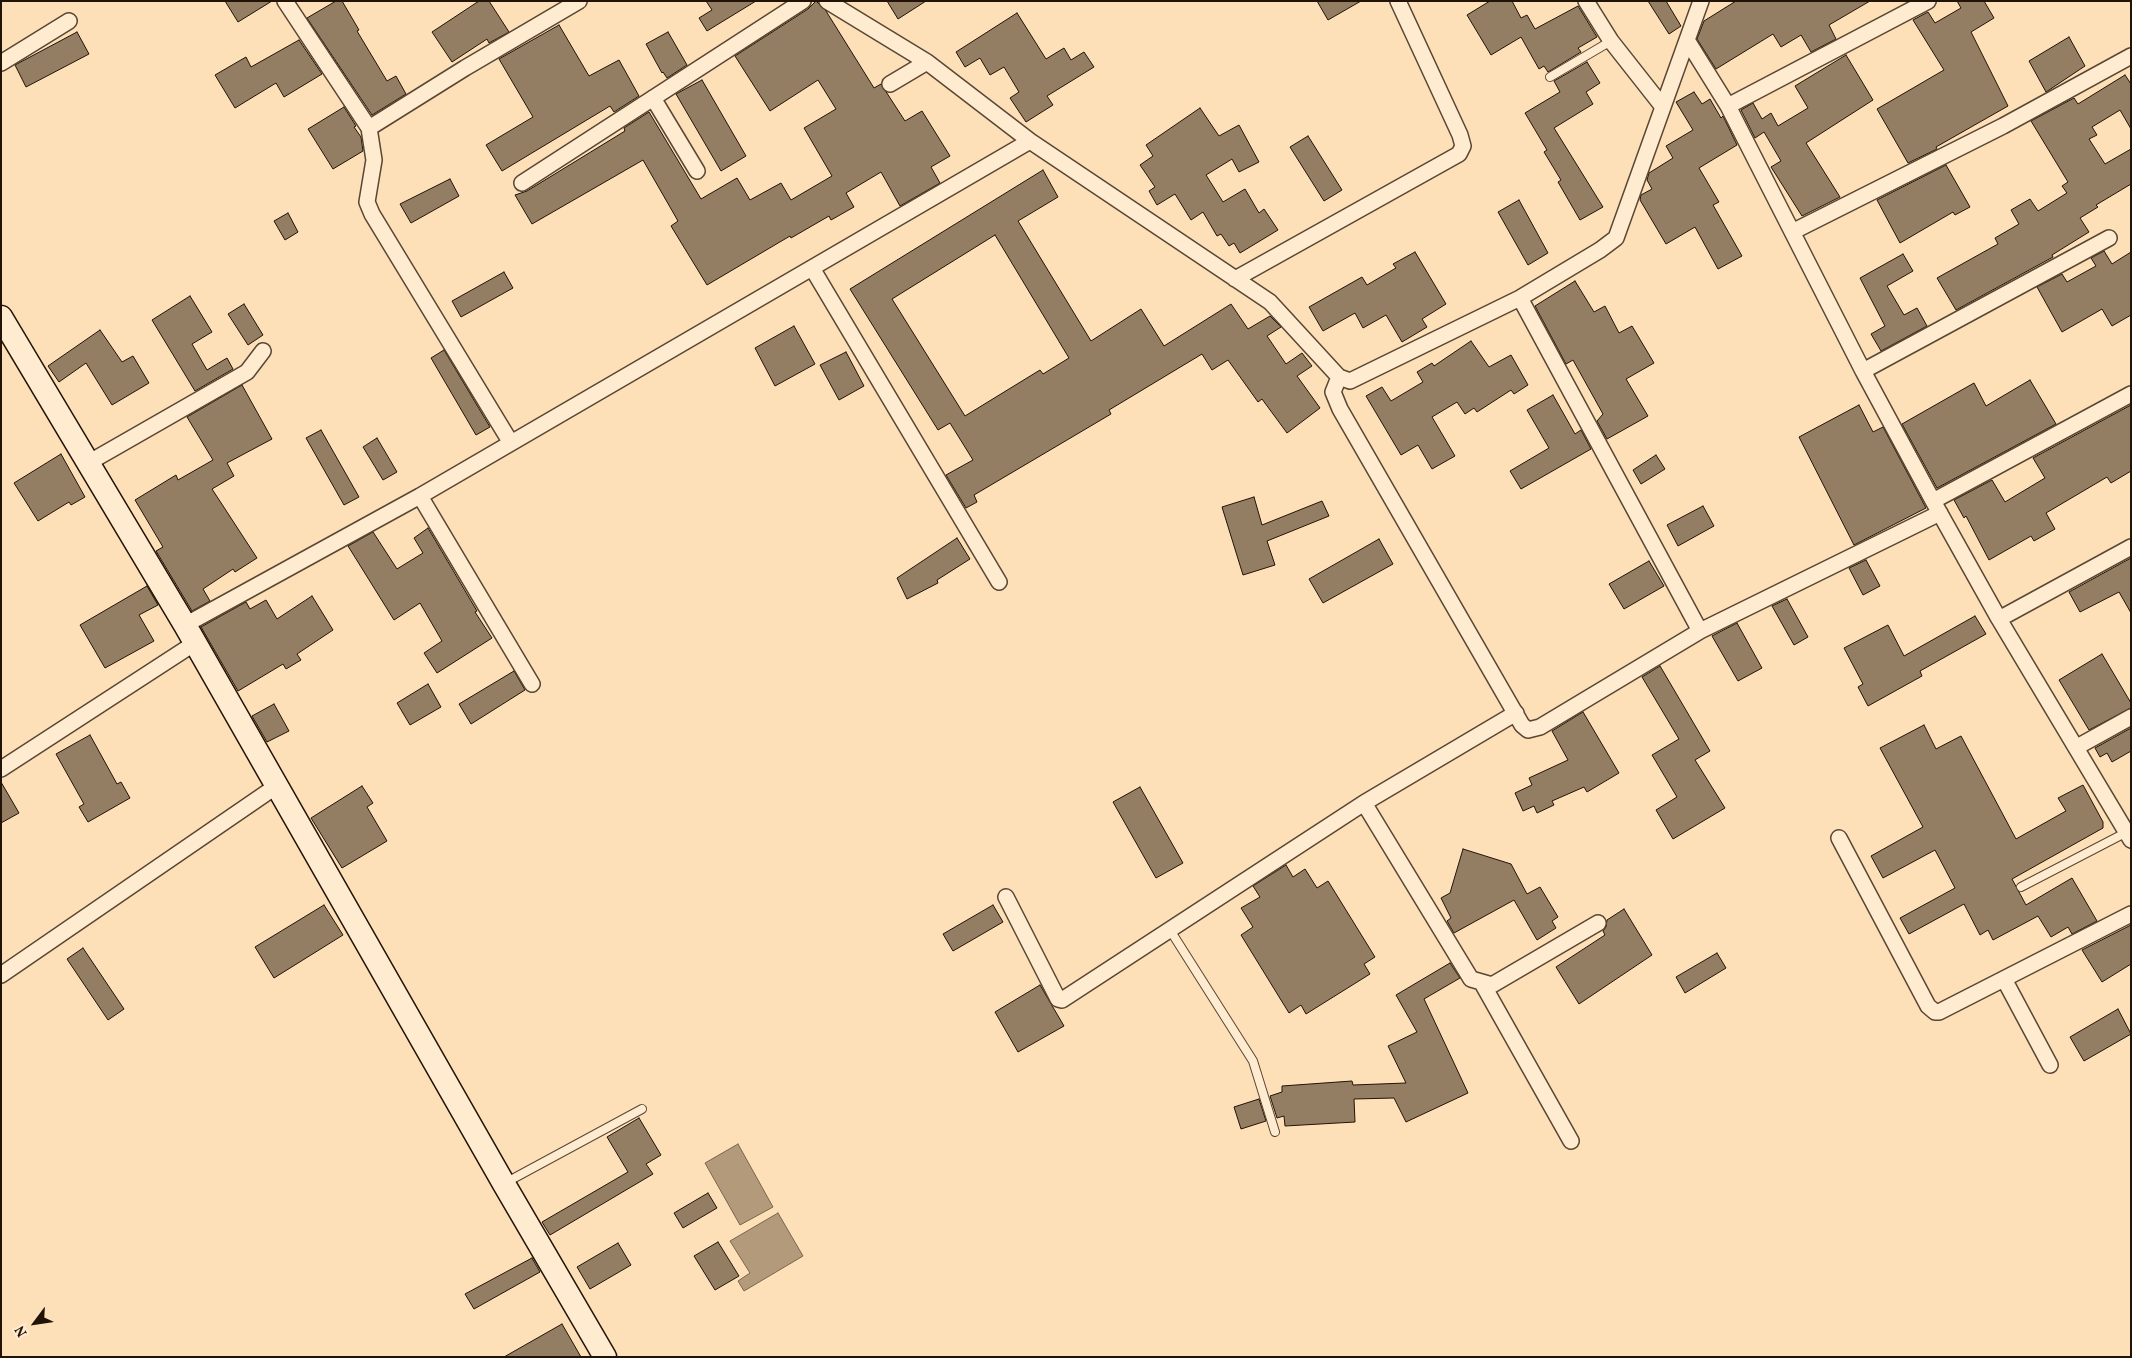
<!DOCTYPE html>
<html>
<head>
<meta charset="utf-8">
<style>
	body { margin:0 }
	#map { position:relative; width:2132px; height:1358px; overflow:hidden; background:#fde0b7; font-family:Vollkorn,serif }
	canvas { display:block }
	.frame { position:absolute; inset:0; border:2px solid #221307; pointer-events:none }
	.north { position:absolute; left:10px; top:1298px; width:50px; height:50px; -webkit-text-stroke:4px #feebd0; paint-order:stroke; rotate:239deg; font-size:14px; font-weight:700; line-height:20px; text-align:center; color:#221307 }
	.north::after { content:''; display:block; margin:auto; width:18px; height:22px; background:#221307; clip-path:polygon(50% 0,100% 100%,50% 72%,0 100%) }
</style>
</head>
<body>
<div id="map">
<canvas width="2132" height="1358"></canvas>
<div class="frame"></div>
<div class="north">N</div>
</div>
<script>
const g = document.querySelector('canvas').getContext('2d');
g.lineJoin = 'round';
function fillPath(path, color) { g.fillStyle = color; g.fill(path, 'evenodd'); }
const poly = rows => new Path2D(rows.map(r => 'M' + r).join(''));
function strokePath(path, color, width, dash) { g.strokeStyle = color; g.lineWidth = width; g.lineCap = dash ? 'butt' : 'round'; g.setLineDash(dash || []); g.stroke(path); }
const water = poly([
	[738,1144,773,1207,740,1225,705,1163,738,1144],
	[778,1213,803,1256,744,1291,738,1281,750,1273,730,1241,778,1213]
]);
const building = poly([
	[225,1,272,1,238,22,225,1],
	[336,1,342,1,359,30,357,31,387,81,396,76,406,94,372,115,307,18,336,1],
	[479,1,489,1,509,32,489,43,487,39,452,62,432,32,479,1],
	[706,1,756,1,707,31,699,18,712,10,706,1],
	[816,1,826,11,874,88,881,84,905,121,922,111,950,156,931,167,940,183,900,206,881,172,846,193,854,207,831,220,829,216,791,238,790,236,707,285,671,226,678,221,643,160,532,224,515,195,527,191,625,131,624,128,649,112,701,199,737,178,750,200,781,183,791,200,832,176,804,128,836,109,818,80,770,111,735,56,808,9,816,1],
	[887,1,926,1,898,19,887,1],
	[1317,1,1361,1,1328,20,1317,1],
	[1490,1,1512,1,1521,18,1527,15,1535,29,1578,6,1597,37,1578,48,1581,52,1548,72,1544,66,1539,69,1521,37,1491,55,1467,15,1490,1],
	[1648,1,1666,1,1681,26,1669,34,1648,1],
	[1736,1,1870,1,1829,25,1836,39,1811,52,1801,35,1781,47,1773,34,1716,69,1697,39,1704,21,1736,1],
	[1957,1,1984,1,1994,18,1971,32,2008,106,1936,147,1937,149,1908,163,1877,109,1944,70,1913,20,1928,12,1935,23,1961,8,1957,1],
	[1017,13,1046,59,1064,48,1071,60,1084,52,1094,67,1047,96,1053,105,1026,122,1010,98,1019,92,1004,67,990,75,980,58,965,67,956,52,1017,13],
	[559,25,589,76,619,60,639,96,614,112,610,106,502,171,486,145,533,117,499,59,559,25],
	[77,32,89,54,26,87,15,65,77,32],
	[668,32,687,65,667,78,663,72,662,73,646,44,668,32],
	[2069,37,2085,66,2046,92,2029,61,2069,37],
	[299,40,322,74,284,97,276,83,235,108,215,75,246,57,251,67,299,40],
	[1846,55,1873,100,1806,143,1840,197,1802,216,1771,167,1781,161,1764,132,1755,138,1741,110,1753,103,1762,119,1771,113,1778,126,1808,108,1795,86,1846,55],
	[1587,62,1600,83,1586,92,1593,104,1554,128,1603,207,1580,220,1558,182,1561,180,1544,152,1547,150,1525,113,1560,92,1554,81,1587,62],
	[2125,75,2131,84,2131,129,2120,110,2092,127,2097,135,2089,139,2105,164,2131,149,2131,184,2096,205,2098,207,2080,218,2089,232,2052,255,2053,257,1956,310,1937,278,1998,244,1995,238,2019,224,2011,210,2030,199,2038,211,2067,193,2062,186,2068,182,2031,121,2074,98,2078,104,2125,75],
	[702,80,746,156,721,171,676,94,702,80],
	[1694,92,1702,104,1710,99,1721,118,1723,116,1737,145,1699,168,1719,202,1713,205,1742,256,1718,269,1695,227,1666,244,1640,200,1641,195,1652,189,1647,180,1649,173,1673,158,1666,146,1693,130,1676,102,1694,92],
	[344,107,356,126,354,127,361,137,363,151,333,169,308,129,344,107],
	[1200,108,1219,136,1239,125,1259,162,1239,172,1232,159,1206,175,1223,202,1245,189,1259,213,1264,209,1278,230,1240,253,1234,243,1229,246,1221,234,1217,236,1203,212,1191,220,1175,194,1157,205,1149,191,1155,187,1140,165,1153,156,1146,145,1200,108],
	[1308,136,1342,190,1324,201,1290,147,1308,136],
	[1946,165,1970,207,1955,215,1953,212,1900,243,1877,200,1946,165],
	[1043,170,1058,197,1018,221,1091,341,1141,309,1164,346,1231,304,1248,329,1270,316,1281,327,1267,336,1286,364,1302,353,1312,366,1297,376,1320,408,1287,433,1262,399,1258,402,1228,360,1212,370,1202,354,1109,410,1111,414,974,495,977,502,966,508,946,475,973,460,950,423,938,430,850,289,1043,170],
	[995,235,1069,358,1043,374,1040,370,965,416,892,299,995,235],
	[450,179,459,196,411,223,400,204,450,179],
	[1519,200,1548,253,1528,265,1498,212,1519,200],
	[288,213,298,232,285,240,274,221,288,213],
	[2104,251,2112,264,2131,252,2131,315,2112,326,2102,309,2062,332,2037,287,2062,274,2067,282,2096,266,2091,258,2104,251],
	[1415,252,1446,304,1422,319,1427,327,1402,342,1386,315,1363,328,1355,313,1323,331,1309,307,1362,277,1367,285,1396,268,1393,264,1415,252],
	[1903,254,1913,271,1887,286,1904,315,1917,308,1927,326,1881,351,1871,334,1885,326,1860,278,1903,254],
	[504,272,513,288,461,317,452,301,504,272],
	[1575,281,1594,312,1605,306,1619,333,1632,326,1654,363,1626,379,1648,416,1607,439,1597,421,1603,414,1573,360,1566,364,1535,306,1575,281],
	[190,296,212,332,192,344,207,370,227,358,233,369,195,391,152,320,190,296],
	[244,304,263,335,248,345,228,314,244,304],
	[794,326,815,364,775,386,755,348,794,326],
	[100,330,122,362,133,356,149,383,112,405,86,363,59,382,48,366,100,330],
	[1471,341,1489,367,1511,355,1528,385,1514,394,1511,390,1477,412,1474,408,1465,414,1457,402,1432,417,1455,456,1432,469,1418,445,1401,455,1366,396,1382,387,1391,401,1423,382,1417,372,1432,363,1434,366,1471,341],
	[444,350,490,427,476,435,431,358,444,350],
	[846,352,864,386,839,400,820,365,846,352],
	[2030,380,2056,424,1937,488,1902,424,1974,383,1986,406,2030,380],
	[242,385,272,439,227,463,234,476,212,489,257,558,235,572,233,569,203,589,210,601,192,611,156,551,163,547,135,500,176,475,178,480,213,460,187,417,242,385],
	[1553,395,1575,434,1581,430,1591,449,1521,489,1510,471,1549,448,1527,410,1553,395],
	[1859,405,1873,432,1883,427,1926,508,1854,545,1799,437,1859,405],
	[2131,405,2131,471,2111,483,2107,477,2046,513,2055,529,2034,541,2031,536,1989,560,1966,516,1964,518,1954,500,1992,480,2005,502,2045,478,2033,458,2131,405],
	[321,430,359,497,344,505,306,438,321,430],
	[377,438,397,472,383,480,363,447,377,438],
	[61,454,85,497,71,505,69,502,38,521,14,483,61,454],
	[1656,455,1665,469,1641,484,1633,470,1656,455],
	[1254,497,1262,525,1322,501,1329,516,1267,541,1275,565,1243,575,1222,507,1254,497],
	[1703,506,1714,526,1678,546,1667,525,1703,506],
	[428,528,477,611,475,612,492,638,437,673,424,653,442,641,420,603,394,620,348,546,373,532,397,569,423,553,414,538,428,528],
	[957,538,970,559,937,580,938,583,907,599,897,578,957,538],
	[1379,539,1393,564,1323,603,1309,579,1379,539],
	[2131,558,2131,613,2119,592,2080,612,2069,592,2131,558],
	[1866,560,1880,586,1863,595,1849,568,1866,560],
	[1649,561,1664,586,1624,609,1609,584,1649,561],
	[147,586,158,605,139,615,154,641,105,668,80,625,147,586],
	[312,596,333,630,297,654,301,660,286,669,283,664,238,691,201,627,246,602,250,609,266,600,277,619,312,596],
	[1787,599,1808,637,1794,645,1772,606,1787,599],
	[1975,616,1986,634,1920,671,1922,676,1868,706,1858,687,1863,684,1844,648,1888,625,1904,656,1975,616],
	[1737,623,1762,668,1738,681,1712,636,1737,623],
	[2102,654,2131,703,2131,708,2089,730,2059,680,2102,654],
	[1660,666,1710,751,1695,760,1725,808,1673,839,1656,810,1677,797,1652,755,1679,739,1642,677,1660,666],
	[514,671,525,690,471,724,459,704,514,671],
	[428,684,441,707,410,725,397,703,428,684],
	[274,704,289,731,267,742,252,716,274,704],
	[1583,712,1619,773,1587,792,1584,787,1552,801,1554,805,1537,813,1534,806,1523,811,1515,793,1532,785,1529,778,1568,760,1552,731,1583,712],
	[1924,725,1936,749,1961,736,2016,839,2066,811,2058,798,2083,785,2103,822,2103,828,2012,879,2026,905,2072,878,2097,921,2072,934,2068,927,2051,937,2038,916,1993,940,1988,930,1980,935,1964,904,1909,934,1900,918,1955,888,1935,850,1883,878,1871,856,1923,827,1880,748,1924,725],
	[2131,728,2131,751,2112,762,2107,753,2100,757,2095,748,2131,728],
	[90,735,117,784,121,782,130,798,88,822,79,807,84,804,56,754,90,735],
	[1,782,19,813,1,823,1,782],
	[362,786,373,803,367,807,387,841,342,868,311,818,362,786],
	[1140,787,1183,863,1156,878,1113,802,1140,787],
	[1463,849,1511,864,1527,894,1540,887,1558,917,1552,921,1556,928,1537,940,1514,900,1454,933,1447,921,1451,918,1441,898,1450,893,1463,849],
	[1286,865,1293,877,1305,869,1317,888,1328,881,1375,957,1364,964,1370,974,1306,1014,1301,1005,1289,1013,1241,935,1253,927,1241,908,1260,897,1253,886,1286,865],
	[324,905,343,935,274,978,255,947,324,905],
	[993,905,1003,922,953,951,943,934,993,905],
	[1624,909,1652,955,1579,1004,1556,967,1605,935,1603,931,1606,927,1607,920,1624,909],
	[2131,925,2131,964,2102,982,2082,950,2131,925],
	[83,948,124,1009,108,1020,67,959,83,948],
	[1717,953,1726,968,1685,993,1676,977,1717,953],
	[1450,963,1460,978,1424,999,1468,1093,1406,1122,1394,1098,1354,1099,1355,1122,1285,1126,1284,1116,1277,1118,1270,1096,1282,1092,1282,1086,1352,1081,1353,1085,1406,1083,1388,1046,1417,1032,1396,995,1450,963],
	[1040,985,1064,1026,1018,1052,995,1012,1040,985],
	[2118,1009,2131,1034,2084,1061,2070,1037,2118,1009],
	[1259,1099,1266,1121,1241,1129,1234,1107,1259,1099],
	[639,1118,661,1155,646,1164,653,1174,550,1235,542,1222,628,1172,607,1137,639,1118],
	[708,1193,717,1208,683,1228,674,1213,708,1193],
	[718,1242,739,1276,715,1290,694,1256,718,1242],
	[618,1243,631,1265,590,1289,577,1267,618,1243],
	[532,1258,540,1272,474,1309,465,1294,532,1258],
	[562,1324,581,1357,504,1357,562,1324]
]);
const lane = poly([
	[1550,77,1611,41],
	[2021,887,2127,832],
	[1170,930,1253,1061,1275,1132],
	[505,1183,642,1109]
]);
const street = poly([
	[285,1,369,128,374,160,367,202,372,214,511,443],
	[827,1,927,62,1030,141,1270,302,1339,377,1350,381,1520,298,1600,250,1616,238,1701,1],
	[1586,1,1611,41,1663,107],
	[1687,40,1728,106,1863,371,1933,501,1999,619,2131,840],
	[1,63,69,21],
	[890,84,927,62],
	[653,98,697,171],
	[1728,106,1928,1],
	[369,128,465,68,579,1],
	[522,183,803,1],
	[1794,231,2003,126,2131,56],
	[812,268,999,582],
	[1235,279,1459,154,1463,146,1460,135,1398,1],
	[1520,298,1700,631],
	[1863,371,2109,238],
	[1339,377,1333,392,1340,409,1522,725,1528,730,1540,727,1700,631,1940,513],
	[88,463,247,372,263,351],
	[420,496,532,684],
	[1933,501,2131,394],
	[1999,619,2131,547],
	[185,625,420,496,1030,141],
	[2077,747,2131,717],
	[1,769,195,643],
	[1364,803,1471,979,1492,985,1598,923],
	[1839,838,1928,1006,1935,1012,1939,1012,2131,914],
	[1006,897,1058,999,1062,1000,1364,803,1516,713],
	[1,975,278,785],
	[2004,979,2050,1065],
	[1482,983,1571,1141]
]);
const secondary = poly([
	[1,317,185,625,504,1184,605,1357]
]);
fillPath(water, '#b39a7b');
strokePath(water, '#79644d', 1);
fillPath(building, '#947e63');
strokePath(building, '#221307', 1);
strokePath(lane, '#594633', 10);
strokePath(street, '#594633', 18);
strokePath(secondary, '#221307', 25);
strokePath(lane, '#feebd0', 8);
strokePath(street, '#feebd0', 15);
strokePath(secondary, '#feebd0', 22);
</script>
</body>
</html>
